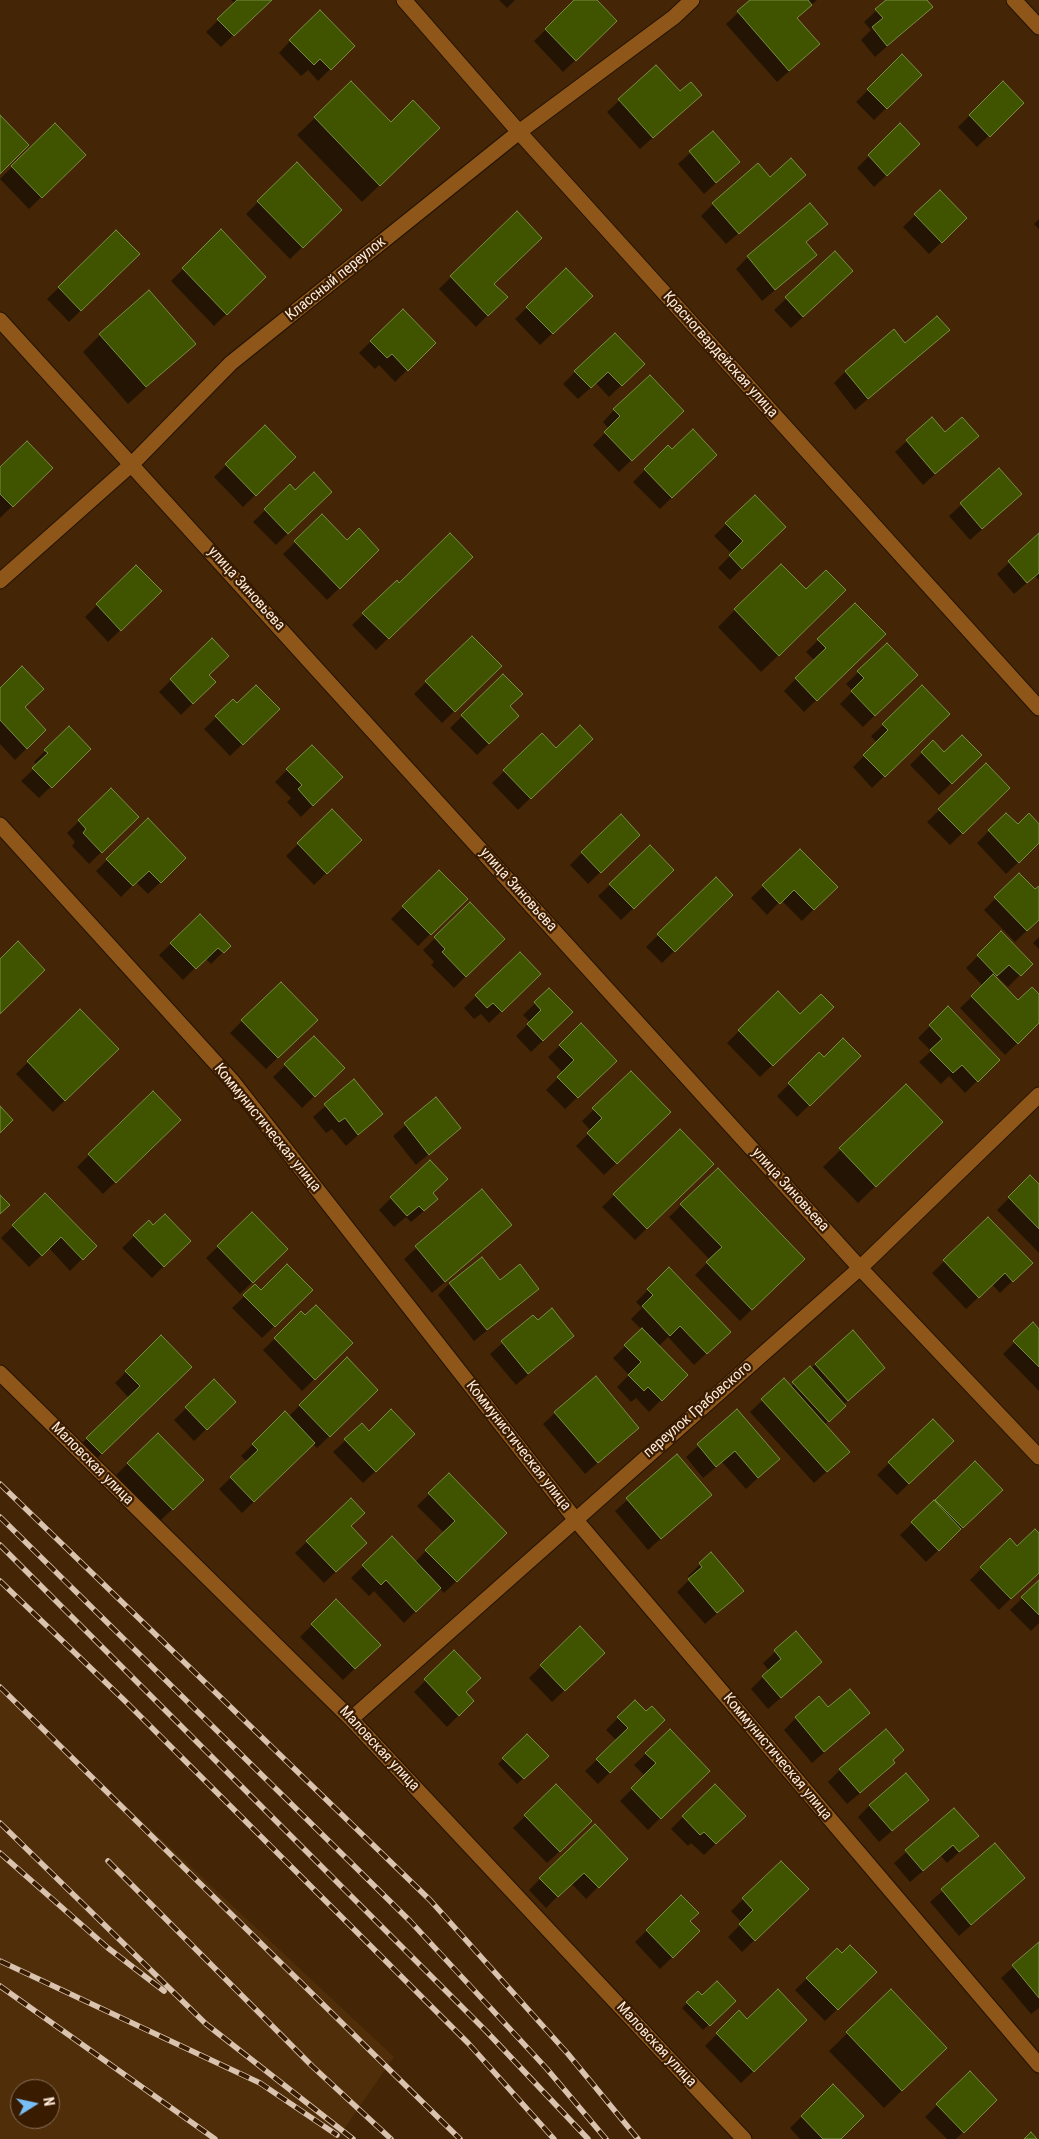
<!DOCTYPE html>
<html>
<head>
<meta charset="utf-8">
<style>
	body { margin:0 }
	#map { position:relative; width:1039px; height:2139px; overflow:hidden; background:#442606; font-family:"Roboto Condensed",sans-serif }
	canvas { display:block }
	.north { position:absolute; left:10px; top:2079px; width:50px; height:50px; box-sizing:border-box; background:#391c00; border:1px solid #886e57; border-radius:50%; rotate:80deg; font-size:14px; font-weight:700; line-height:20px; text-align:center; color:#feead9 }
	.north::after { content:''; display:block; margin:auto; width:18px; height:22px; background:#78bff7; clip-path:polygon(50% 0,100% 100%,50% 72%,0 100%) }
</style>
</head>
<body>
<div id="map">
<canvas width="1039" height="2139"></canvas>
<div class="north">N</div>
</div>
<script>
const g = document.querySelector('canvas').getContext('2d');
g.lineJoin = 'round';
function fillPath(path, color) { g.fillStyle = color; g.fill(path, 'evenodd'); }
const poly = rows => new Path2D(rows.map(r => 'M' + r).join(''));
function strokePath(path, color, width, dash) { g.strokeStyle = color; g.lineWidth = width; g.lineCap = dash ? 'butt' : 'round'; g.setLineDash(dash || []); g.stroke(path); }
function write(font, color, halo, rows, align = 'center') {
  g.font = font + ' "Roboto Condensed",sans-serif'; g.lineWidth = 4.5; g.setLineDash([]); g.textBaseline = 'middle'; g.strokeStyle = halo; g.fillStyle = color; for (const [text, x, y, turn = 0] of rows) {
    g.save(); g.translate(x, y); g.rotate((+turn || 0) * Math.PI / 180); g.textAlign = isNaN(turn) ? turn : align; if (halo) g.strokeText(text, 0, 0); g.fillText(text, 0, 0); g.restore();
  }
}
const built = poly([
	[0,1688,394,2057,337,2139,0,2139],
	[20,2089,50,2089,50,2119,20,2119]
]);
const shadow = poly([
	[231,0,270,0,221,47,206,32,235,4],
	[499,0,515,0,507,8],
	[576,0,595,0,616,21,563,72,534,41],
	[752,0,817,0,796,19,806,56,777,82,726,24],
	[888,0,925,0,931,7,875,57,861,40,871,30,864,22],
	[290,41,354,46,318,81,308,70,301,76,279,53],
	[902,56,920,75,874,120,856,102],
	[656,67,688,106,640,149,607,112],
	[1003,83,1023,103,977,147,958,127],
	[315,118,391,124,421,145,362,202,297,135],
	[900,125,907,156,874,187,857,168],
	[713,132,739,162,704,194,678,164],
	[84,155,29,209,0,179,12,167],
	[297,164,341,210,290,259,246,214],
	[770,179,792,187,726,244,701,216,713,204],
	[940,191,966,218,929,254,903,227],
	[516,213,493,284,506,297,476,327,439,289],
	[1039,219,1039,229,1034,224],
	[826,224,805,243,803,267,762,301,736,269,748,257],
	[221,231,253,288,214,326,171,281],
	[116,232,138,254,69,322,47,299],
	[835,253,840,283,791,328,774,310],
	[566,270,579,308,540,345,515,319],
	[403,310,434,343,395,382,379,365,375,369,359,353],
	[948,330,855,410,834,383,845,372,905,345],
	[100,335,194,344,128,404,83,352],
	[643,364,609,397,596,383,578,399,563,384,575,372],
	[614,410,682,411,619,472,593,445,609,429,603,422],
	[265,427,294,457,243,507,214,477],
	[945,434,965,447,923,485,895,452,907,441],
	[668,447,672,451,715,455,660,509,633,482],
	[51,468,0,518,0,469],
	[999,470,1008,506,970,540,949,516],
	[290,486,295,492,331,491,276,545,253,522],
	[755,496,784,527,730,580,718,568,732,554,714,536],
	[322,516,347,541,378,550,327,600,283,554],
	[1039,535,1039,580,1035,576,1014,594,997,574],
	[472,557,376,650,352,625,397,582,399,584],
	[136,566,160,591,108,642,85,617],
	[806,591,827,608,761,672,718,627,735,610],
	[855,604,884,634,804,712,784,691,814,660,806,652],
	[472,637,500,666,442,723,414,694],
	[212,640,207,675,214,682,181,715,159,692],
	[887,645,916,675,863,727,840,704,853,691,846,684],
	[503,676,508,707,517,716,477,755,450,728],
	[0,689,23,707,45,730,15,760,0,744],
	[233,701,237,705,278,709,230,756,204,729],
	[948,714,872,788,853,767,877,743,871,736,883,725],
	[69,727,90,749,39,798,21,781,37,766,34,762],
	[542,735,556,750,591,739,518,810,492,783],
	[933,742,944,754,980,755,939,795,910,765],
	[986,765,1008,788,950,845,927,822],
	[287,770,341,777,301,817,287,802,291,798,275,782],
	[111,790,137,817,89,864,72,846,75,842,67,833],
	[332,811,360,840,314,885,286,856],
	[1006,814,1018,826,1039,826,1039,842,1006,874,977,843],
	[148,820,173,870,148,894,136,882,121,897,96,871],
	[638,835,588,884,570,865,582,853],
	[800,850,836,887,802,921,781,900,767,915,751,898],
	[673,870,621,920,598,896,610,885],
	[439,872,466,899,418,946,391,919],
	[1019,875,1035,891,1039,887,1039,919,1015,942,984,910],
	[716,879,731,895,662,963,646,947],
	[470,904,503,939,454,988,431,965,434,962,423,950],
	[200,916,229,946,211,964,205,958,183,980,159,955],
	[1001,933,1031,964,1008,987,996,975,994,977,1018,1002,1039,996,1039,1022,1005,1055,960,1008,983,986,966,968],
	[1039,937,1039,949,1033,943],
	[520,953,540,974,489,1023,481,1014,474,1019,464,1008],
	[549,990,560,1024,531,1052,516,1036,530,1022,523,1015],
	[778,993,800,1016,820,1019,760,1077,727,1043],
	[948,1008,998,1060,965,1093,949,1076,941,1084,919,1062,931,1051,918,1038],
	[80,1011,117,1049,53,1112,16,1074],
	[316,1020,266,1069,230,1033,242,1021],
	[581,1025,615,1061,565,1109,546,1090,563,1073,548,1057],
	[314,1038,343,1068,302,1108,273,1077],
	[819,1054,824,1059,859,1056,797,1117,777,1096],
	[631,1073,669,1112,604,1175,576,1146,591,1131,582,1121],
	[354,1081,381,1114,346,1146,332,1129,326,1133,313,1117],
	[906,1086,923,1140,858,1203,823,1167],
	[153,1092,179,1120,103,1194,77,1167],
	[436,1099,459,1128,416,1165,393,1136],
	[680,1131,712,1164,635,1240,602,1207],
	[718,1170,803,1259,740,1321,695,1275,710,1260,669,1217],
	[1030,1177,1039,1186,1039,1253,997,1210],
	[482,1191,499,1236,432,1293,404,1259],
	[431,1194,424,1211,411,1222,406,1217,394,1227,379,1210,391,1198],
	[45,1195,95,1246,70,1271,49,1248,29,1267,1,1238],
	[252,1214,274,1261,240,1294,206,1258],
	[988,1219,1031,1263,1000,1293,992,1284,966,1309,932,1273],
	[149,1222,153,1227,189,1241,152,1278,122,1248],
	[669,1269,729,1332,694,1365,668,1337,658,1347,674,1387,649,1412,636,1398,631,1402,617,1387,629,1375,613,1358,642,1330,631,1319,642,1308,636,1302],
	[500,1282,538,1289,474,1341,438,1295,450,1283],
	[255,1286,261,1291,311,1290,262,1338,232,1308],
	[301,1313,339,1355,302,1391,263,1350],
	[533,1316,538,1322,573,1336,516,1385,490,1354],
	[1033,1324,1039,1331,1039,1391,1003,1354],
	[852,1332,872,1379,843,1405,824,1425,836,1463,814,1483,750,1412,784,1380,790,1387],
	[161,1337,179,1379,90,1465,75,1450,129,1398,115,1383],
	[347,1359,377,1390,317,1448,313,1444,242,1513,219,1489,247,1462,241,1456,285,1413,288,1417],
	[214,1381,234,1402,194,1441,174,1420],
	[737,1411,778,1459,746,1489,722,1462,703,1478,686,1457],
	[555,1413,638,1427,585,1474,543,1424],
	[933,1420,941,1453,897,1495,877,1475],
	[362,1425,369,1432,402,1446,363,1483,333,1452],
	[158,1434,202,1480,160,1521,116,1475],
	[677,1456,710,1495,648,1550,615,1511],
	[975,1463,1001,1490,926,1562,900,1535],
	[449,1475,506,1533,444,1593,439,1588,404,1623,374,1591,369,1596,351,1578,392,1538,415,1562,444,1533,417,1506],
	[351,1500,350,1526,354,1554,324,1583,295,1553],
	[1039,1535,1039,1571,999,1610,970,1580,1010,1540,1017,1548],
	[711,1554,742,1591,705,1624,677,1592,690,1579,688,1576],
	[1039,1582,1039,1623,1031,1631,1010,1610],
	[336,1601,379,1645,343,1680,300,1637],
	[580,1628,592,1664,552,1702,529,1678],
	[796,1633,821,1662,768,1709,751,1689,769,1671,763,1663],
	[454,1652,464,1692,473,1701,447,1727,414,1692],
	[635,1701,652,1732,598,1784,585,1771,617,1741,606,1730],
	[828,1709,869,1713,812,1763,784,1730,796,1718],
	[670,1731,708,1771,648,1830,620,1801,645,1776,634,1765],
	[527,1735,547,1756,517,1784,498,1764],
	[892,1760,894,1763,882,1775,847,1804,828,1782,840,1770],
	[715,1785,744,1816,704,1855,691,1843,688,1846,671,1829],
	[556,1786,579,1833,547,1863,513,1828],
	[870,1805,915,1811,879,1842,858,1817],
	[954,1810,977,1836,947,1863,941,1856,910,1882,894,1863],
	[995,1845,1024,1878,959,1936,930,1902],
	[626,1859,586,1899,571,1883,546,1908,529,1890,540,1879],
	[781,1862,807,1889,742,1952,728,1937,742,1923,731,1911],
	[681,1897,689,1921,699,1931,660,1969,635,1942],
	[1039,1944,1039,2008,1031,2014,1001,1978],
	[837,1950,875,1972,825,2021,795,1990],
	[891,1991,928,2065,884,2108,829,2051],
	[698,1993,702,1997,734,2001,703,2030,682,2008],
	[739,2012,747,2020,806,2020,741,2083,705,2046],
	[969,2073,995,2100,956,2139,947,2139,925,2117],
	[833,2086,839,2139,800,2139,790,2128]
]);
const building = poly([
	[237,0,272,0,234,36,217,19,237,0],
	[574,0,597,0,617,21,576,61,545,29,574,0],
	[750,0,808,0,812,5,797,18,820,44,789,71,737,11,750,0],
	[886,0,927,0,933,7,887,46,872,27,883,18,875,9,886,0],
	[320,10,355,46,331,70,320,59,314,65,289,40,320,10],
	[902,54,922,75,887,109,867,89,902,54],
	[656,65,680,91,691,82,702,95,653,138,618,99,656,65],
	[351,81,391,122,413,100,440,128,380,186,314,117,351,81],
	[1003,81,1024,103,990,137,969,115,1003,81],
	[0,115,29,145,0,174,0,115],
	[55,123,86,155,42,198,11,166,55,123],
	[900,123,920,144,887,176,868,155,900,123],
	[713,131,740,162,716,183,689,151,713,131],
	[791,158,806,175,739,234,712,203,758,163,770,177,791,158],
	[297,162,342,210,303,248,257,201,297,162],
	[940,190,967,218,942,243,914,214,940,190],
	[810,203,828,224,806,242,817,255,775,290,747,256,810,203],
	[517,211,542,238,494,284,508,297,488,316,450,276,517,211],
	[221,229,266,277,227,315,182,268,221,229],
	[116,230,140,254,81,311,58,287,116,230],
	[835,251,853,271,803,317,785,297,835,251],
	[566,268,593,296,553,334,526,307,566,268],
	[149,290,196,344,146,387,99,334,149,290],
	[403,309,436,343,408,371,392,354,387,358,370,341,403,309],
	[937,316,950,330,868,399,845,371,894,329,905,343,937,316],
	[615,333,645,364,622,386,608,372,591,388,574,371,615,333],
	[650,375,684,411,632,461,604,432,620,416,613,409,650,375],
	[932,417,945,432,962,417,979,436,935,474,906,440,932,417],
	[265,425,296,457,256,496,225,464,265,425],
	[693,429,717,455,672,498,644,469,668,445,672,449,693,429],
	[27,441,53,468,13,507,0,494,0,467,27,441],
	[999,468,1022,494,982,529,960,503,999,468],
	[314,472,332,492,288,534,264,509,290,484,295,490,314,472],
	[755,495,786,527,742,569,729,555,743,541,725,523,755,495],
	[322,514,347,540,359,528,379,550,340,589,294,541,322,514],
	[450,533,473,557,389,639,362,613,397,580,399,583,450,533],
	[1039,533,1039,573,1027,583,1008,561,1039,533],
	[781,564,806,589,826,570,846,590,779,656,734,609,781,564],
	[136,565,162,591,121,631,96,604,136,565],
	[855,603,886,634,817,701,795,678,826,648,817,639,855,603],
	[472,636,502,666,455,712,425,681,472,636],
	[212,638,229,656,209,675,216,682,193,704,170,679,212,638],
	[887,643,918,675,875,716,851,691,864,678,857,671,887,643],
	[22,666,44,689,25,707,46,730,27,749,0,720,0,688,22,666],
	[503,674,523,694,510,706,519,716,489,744,461,715,503,674],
	[256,685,280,709,243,745,215,716,233,699,237,703,256,685],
	[922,685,950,714,885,777,863,755,888,730,882,724,922,685],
	[580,725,593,739,531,799,503,770,542,733,556,748,580,725],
	[69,726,91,749,52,788,32,768,48,753,44,750,69,726],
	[962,735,982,755,952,784,921,752,933,740,944,752,962,735],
	[312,745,343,777,313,806,298,789,302,785,286,769,312,745],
	[986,763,1010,788,963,834,938,809,986,763],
	[111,788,139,817,102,853,83,833,86,829,78,820,111,788],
	[332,809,362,840,327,874,297,843,332,809],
	[1006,813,1018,824,1029,813,1039,824,1039,843,1019,863,988,830,1006,813],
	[621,814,640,835,601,873,581,852,621,814],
	[148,818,186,858,161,883,149,871,133,886,106,859,148,818],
	[650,845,674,870,634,909,609,884,650,845],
	[800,849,838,887,814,910,794,890,780,904,762,885,800,849],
	[439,870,468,899,431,935,402,906,439,870],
	[1019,873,1035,889,1039,886,1039,920,1027,931,994,897,1019,873],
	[716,877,733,895,675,952,657,934,716,877],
	[470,902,505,939,466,977,442,952,445,949,434,937,470,902],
	[200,914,231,946,224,953,218,948,196,969,170,943,200,914],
	[1001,931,1033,964,1021,976,1009,965,997,976,977,955,1001,931],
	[18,941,45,970,0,1014,0,959,18,941],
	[520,952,541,974,502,1012,493,1003,487,1008,475,995,520,952],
	[993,974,1018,1000,1032,987,1039,994,1039,1023,1018,1044,971,996,993,974],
	[281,982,318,1020,278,1058,241,1020,281,982],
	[549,988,573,1012,543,1041,527,1024,541,1010,534,1002,549,988],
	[778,991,800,1014,821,994,834,1007,773,1066,738,1030,778,991],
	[948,1006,1000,1060,978,1082,962,1065,953,1073,930,1050,942,1039,929,1025,948,1006],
	[80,1009,119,1049,65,1101,27,1061,80,1009],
	[581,1023,617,1061,578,1098,557,1077,574,1060,559,1045,581,1023],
	[314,1036,345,1068,315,1097,284,1064,314,1036],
	[843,1038,861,1056,810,1106,788,1083,819,1052,824,1057,843,1038],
	[631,1071,671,1112,617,1164,587,1133,602,1118,592,1108,631,1071],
	[354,1079,383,1114,358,1135,345,1118,339,1122,324,1104,354,1079],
	[906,1084,943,1122,876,1187,839,1148,906,1084],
	[153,1091,181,1120,116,1183,88,1154,153,1091],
	[436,1097,461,1128,429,1155,404,1123,436,1097],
	[0,1106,13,1120,0,1133,0,1106],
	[680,1129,714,1164,647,1229,613,1194,680,1129],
	[430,1160,448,1179,433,1193,438,1199,424,1211,419,1206,407,1216,390,1197,430,1160],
	[718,1168,805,1259,752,1310,706,1262,722,1247,680,1204,718,1168],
	[1030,1175,1039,1184,1039,1229,1008,1197,1030,1175],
	[482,1189,512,1225,445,1282,415,1246,482,1189],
	[45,1193,97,1246,83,1260,61,1237,42,1256,12,1225,45,1193],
	[0,1195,10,1205,0,1214,0,1195],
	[252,1212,288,1249,253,1283,217,1246,252,1212],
	[165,1214,191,1241,164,1267,133,1235,149,1220,153,1225,165,1214],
	[988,1217,1033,1263,1013,1282,1005,1273,979,1298,943,1260,988,1217],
	[482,1257,500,1280,520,1264,539,1289,487,1330,449,1283,482,1257],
	[287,1264,313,1290,275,1327,243,1295,255,1284,261,1290,287,1264],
	[669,1267,731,1332,707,1354,680,1326,670,1336,642,1306,653,1295,647,1289,669,1267],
	[316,1305,353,1343,315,1380,274,1338,301,1311,305,1315,316,1305],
	[552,1308,574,1336,528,1374,501,1341,533,1315,538,1320,552,1308],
	[1033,1322,1039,1329,1039,1367,1013,1341,1033,1322],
	[642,1328,688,1375,662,1401,648,1387,644,1391,628,1375,641,1362,624,1345,642,1328],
	[853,1330,885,1368,848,1401,815,1364,853,1330],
	[161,1335,192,1367,102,1454,86,1438,140,1386,125,1371,161,1335],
	[347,1357,378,1390,330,1437,299,1405,347,1357],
	[810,1366,846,1406,829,1422,792,1382,810,1366],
	[596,1376,639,1428,598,1463,554,1412,596,1376],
	[784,1378,850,1452,827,1472,761,1399,784,1378],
	[214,1379,236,1402,207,1430,185,1407,214,1379],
	[391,1409,415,1434,376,1472,344,1439,362,1423,369,1431,391,1409],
	[737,1409,780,1459,758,1478,735,1451,716,1467,697,1444,737,1409],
	[285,1411,315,1443,254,1502,230,1477,258,1450,252,1444,285,1411],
	[933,1419,954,1441,909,1484,888,1462,933,1419],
	[158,1433,204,1480,173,1510,127,1463,158,1433],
	[677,1454,712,1495,661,1539,626,1498,677,1454],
	[975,1461,1003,1490,963,1528,935,1500,975,1461],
	[449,1473,507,1533,457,1582,425,1550,455,1521,428,1493,449,1473],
	[351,1498,365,1513,351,1526,367,1543,336,1572,306,1541,351,1498],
	[934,1500,961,1529,939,1551,911,1522,934,1500],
	[1035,1529,1039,1533,1039,1573,1011,1599,980,1567,1010,1538,1017,1546,1035,1529],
	[392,1536,441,1588,416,1612,386,1580,381,1585,362,1565,392,1536],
	[711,1552,744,1591,717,1613,688,1579,702,1567,699,1563,711,1552],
	[1039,1580,1039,1615,1021,1597,1039,1580],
	[336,1599,381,1645,355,1669,311,1624,336,1599],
	[580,1626,605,1653,565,1691,540,1665,580,1626],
	[796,1631,822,1662,781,1698,762,1676,781,1659,774,1650,796,1631],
	[454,1650,481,1678,466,1692,474,1701,459,1716,424,1679,454,1650],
	[850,1689,870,1713,824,1752,795,1717,819,1696,828,1707,850,1689],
	[635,1700,646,1711,652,1706,665,1720,610,1773,596,1759,628,1728,617,1717,635,1700],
	[670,1729,710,1771,661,1819,631,1788,656,1763,645,1753,670,1729],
	[886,1729,904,1750,893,1760,895,1763,860,1793,839,1769,886,1729],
	[527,1734,549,1756,524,1779,502,1758,527,1734],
	[906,1773,929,1800,892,1831,869,1805,906,1773],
	[556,1784,592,1821,560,1852,524,1815,556,1784],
	[715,1784,746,1816,716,1844,704,1832,700,1835,682,1816,715,1784],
	[954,1808,979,1836,959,1852,953,1845,923,1871,905,1850,954,1808],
	[595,1824,628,1859,599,1888,584,1873,558,1897,539,1878,595,1824],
	[995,1843,1025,1878,971,1925,941,1889,995,1843],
	[781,1861,809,1889,755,1941,739,1924,753,1910,742,1898,781,1861],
	[681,1895,699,1913,690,1921,700,1931,673,1958,646,1930,681,1895],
	[1039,1942,1039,1998,1012,1965,1039,1942],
	[850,1945,877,1972,838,2010,806,1978,837,1948,842,1953,850,1945],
	[717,1981,736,2001,710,2026,686,2002,698,1991,702,1995,717,1981],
	[778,1989,807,2020,754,2072,716,2033,739,2010,747,2019,778,1989],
	[891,1989,947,2048,902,2091,846,2032,891,1989],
	[970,2071,997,2100,964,2133,936,2104,970,2071],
	[833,2084,864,2116,841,2139,823,2139,801,2116,833,2084],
	[1031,2132,1037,2139,1024,2139,1031,2132]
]);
const minor = poly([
	[404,0,519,132,1039,708],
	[1014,0,1039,27],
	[0,320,860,1268,1039,1457],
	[0,581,133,463,231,363,519,132,674,17,692,0],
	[0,825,233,1082,575,1519,1039,2065],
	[0,1373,351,1719,744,2139],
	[351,1719,860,1268,1039,1095]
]);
const rail = poly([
	[0,1484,430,1900,568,2054,638,2139],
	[0,1517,410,1921,547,2069,606,2139],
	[0,1545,486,2031,588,2139],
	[0,1581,125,1701,468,2043,554,2139],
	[0,1687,460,2139],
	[0,1823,206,2024,353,2139],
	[0,1853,108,1948,164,1991],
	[108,1861,312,2066,391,2139],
	[0,1961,260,2083,337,2135],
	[0,1986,215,2139]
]);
const streetNames = [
	["Классный переулок",336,279,-39],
	["Красногвардейская улица",720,355,48],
	["улица Зиновьева",246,589,48],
	["улица Зиновьева",518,890,48],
	["Коммунистическая улица",267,1128,51],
	["улица Зиновьева",790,1190,48],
	["переулок Грабовского",698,1410,-41],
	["Коммунистическая улица",518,1446,52],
	["Маловская улица",92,1464,45],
	["Маловская улица",379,1749,47],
	["Коммунистическая улица",777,1757,50],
	["Маловская улица",656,2045,47]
];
fillPath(built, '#4f2e09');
fillPath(shadow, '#0007');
fillPath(building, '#405400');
strokePath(building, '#778e44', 1);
strokePath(minor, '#231202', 17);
strokePath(minor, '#8e5719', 15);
strokePath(rail, '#d9c3af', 5.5);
strokePath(rail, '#391c00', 4, [11]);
write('15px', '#feead9', '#391c00', streetNames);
</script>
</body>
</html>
